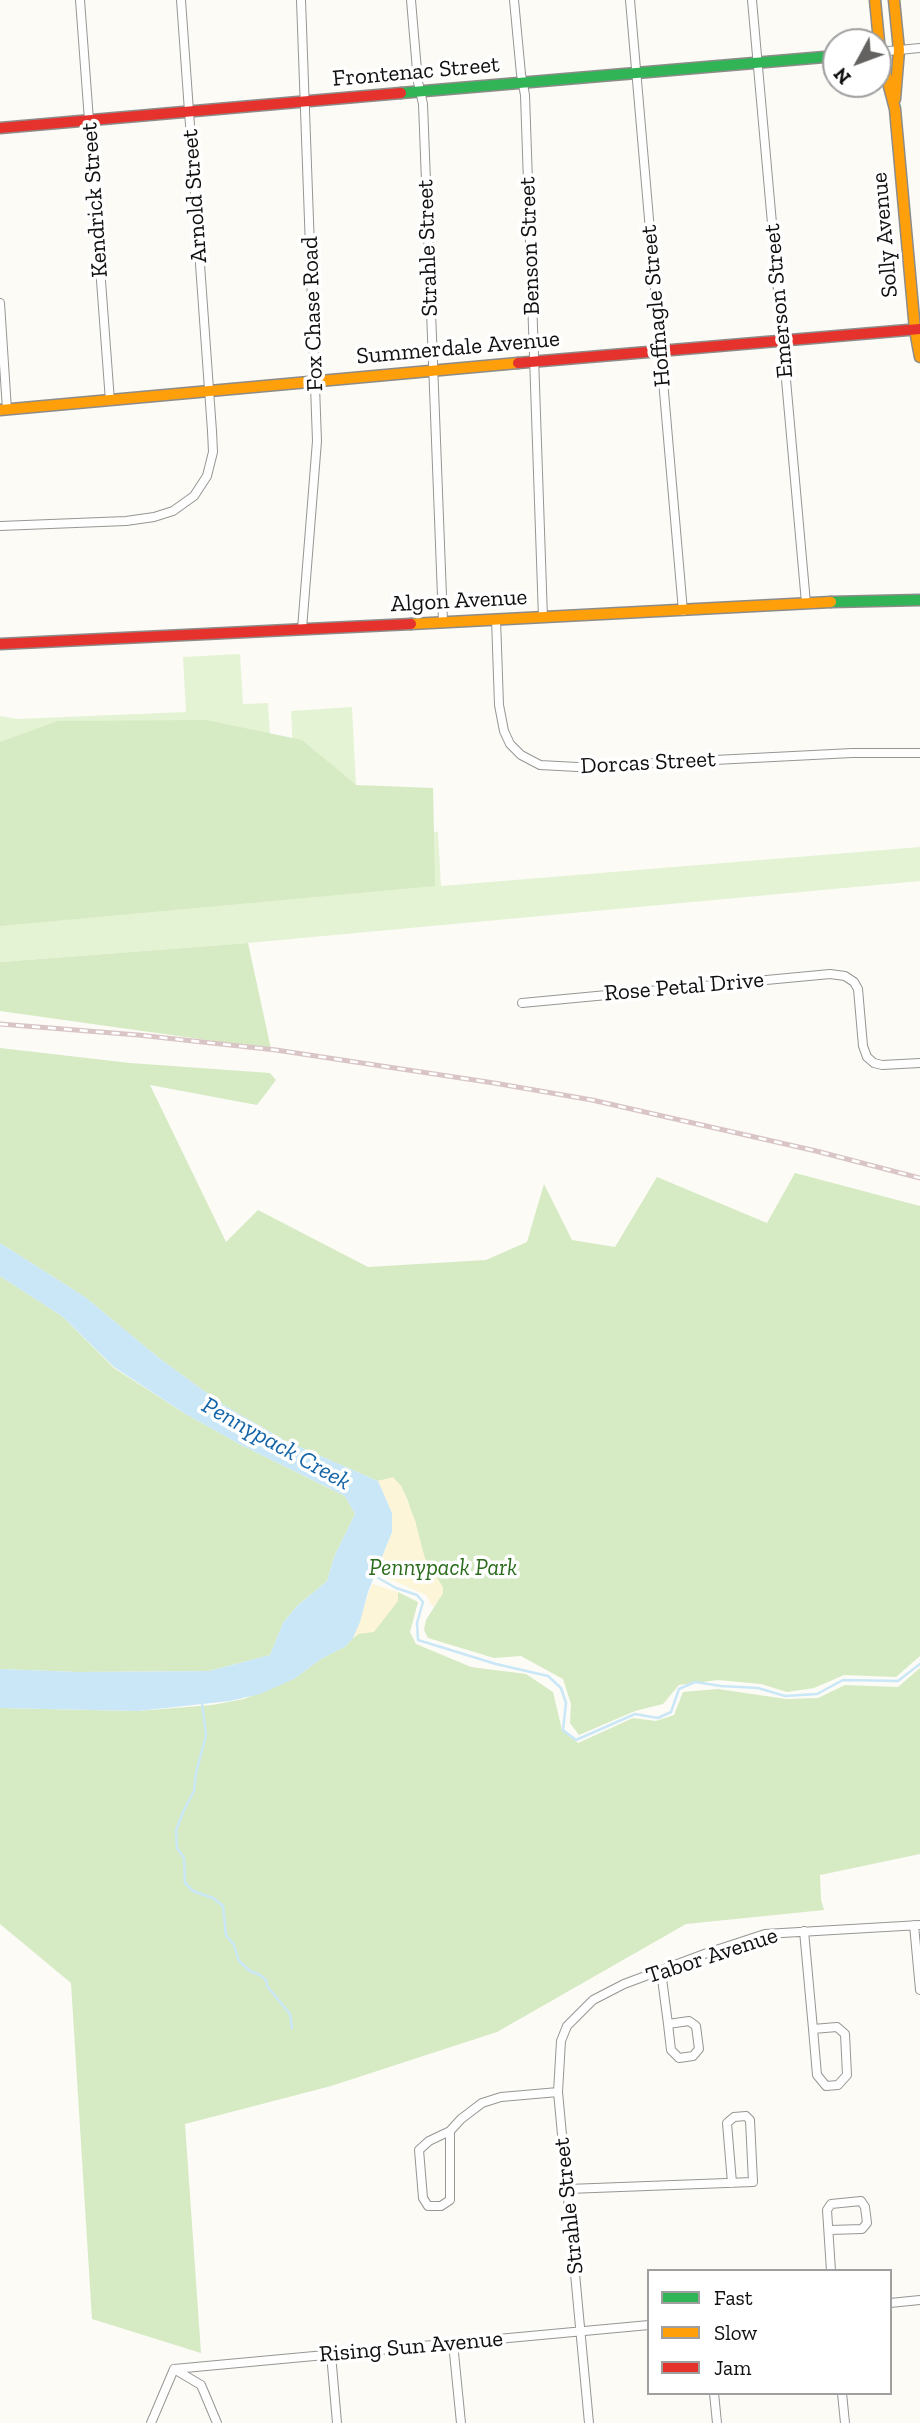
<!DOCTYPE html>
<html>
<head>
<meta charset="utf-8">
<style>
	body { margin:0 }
	#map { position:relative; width:920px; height:2423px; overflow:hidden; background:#fcfbf6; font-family:"Zilla Slab",serif }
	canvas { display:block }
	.legend { position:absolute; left:647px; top:2269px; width:245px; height:126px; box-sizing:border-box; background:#fff; border:2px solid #9f9f9f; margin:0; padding:9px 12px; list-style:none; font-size:21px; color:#101010 }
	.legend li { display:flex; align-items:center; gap:14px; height:35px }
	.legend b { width:35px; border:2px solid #9f9f9f }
	.north { position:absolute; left:822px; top:28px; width:70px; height:70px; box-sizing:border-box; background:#fff; border:2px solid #9f9f9f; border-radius:50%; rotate:229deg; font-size:19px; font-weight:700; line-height:28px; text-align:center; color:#101010 }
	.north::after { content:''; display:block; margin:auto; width:24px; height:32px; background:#636260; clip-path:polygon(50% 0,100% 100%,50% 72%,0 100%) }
</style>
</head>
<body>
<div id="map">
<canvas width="920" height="2423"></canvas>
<ul class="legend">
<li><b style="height:9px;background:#30b455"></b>Fast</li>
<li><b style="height:9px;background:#ff9f0a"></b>Slow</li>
<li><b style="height:9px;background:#e5322d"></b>Jam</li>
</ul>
<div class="north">N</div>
</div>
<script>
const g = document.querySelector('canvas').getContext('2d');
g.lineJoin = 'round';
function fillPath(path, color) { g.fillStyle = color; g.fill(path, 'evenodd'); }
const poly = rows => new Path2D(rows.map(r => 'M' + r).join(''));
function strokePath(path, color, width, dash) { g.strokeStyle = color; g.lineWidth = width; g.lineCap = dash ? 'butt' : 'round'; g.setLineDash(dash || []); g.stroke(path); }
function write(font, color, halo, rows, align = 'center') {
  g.font = font + ' "Zilla Slab",serif'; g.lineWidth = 7; g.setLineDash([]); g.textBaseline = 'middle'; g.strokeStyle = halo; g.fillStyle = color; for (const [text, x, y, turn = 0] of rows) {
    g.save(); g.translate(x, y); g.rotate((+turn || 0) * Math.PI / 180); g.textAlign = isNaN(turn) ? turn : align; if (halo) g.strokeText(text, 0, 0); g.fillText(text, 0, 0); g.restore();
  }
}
const green = poly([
	[240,654,243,704,268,703,273,788,295,787,291,711,352,707,358,825,438,832,441,886,920,847,920,881,248,943,0,962,0,716,17,719,186,712,183,657]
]);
const forest = poly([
	[206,720,302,740,356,785,433,788,435,886,0,926,0,742,58,721],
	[248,943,271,1049,0,1011,0,962],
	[0,1048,130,1063,270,1073,276,1080,257,1105,150,1085,226,1242,258,1210,368,1267,486,1260,527,1242,544,1184,572,1240,615,1247,657,1177,767,1223,795,1173,920,1206,920,1656,896,1677,844,1675,814,1688,787,1692,761,1684,718,1680,679,1685,663,1704,635,1711,579,1735,570,1723,571,1704,563,1679,521,1656,494,1658,428,1638,424,1630,426,1620,443,1593,436,1575,425,1559,408,1501,401,1486,393,1478,378,1481,284,1440,222,1404,159,1358,85,1297,0,1243],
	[0,1276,63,1317,114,1368,184,1413,241,1445,345,1496,355,1514,334,1557,327,1581,297,1606,283,1623,270,1655,209,1671,78,1672,0,1669],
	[398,1592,418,1602,410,1632,416,1644,471,1667,526,1674,553,1692,562,1730,578,1743,633,1718,656,1721,674,1715,683,1692,718,1689,786,1699,818,1698,845,1685,898,1687,920,1668,920,1854,820,1875,821,1900,824,1910,686,1924,497,2032,331,2086,185,2124,201,2353,92,2319,71,1983,0,1924,0,1708,138,1711,212,1705,244,1699,294,1679,321,1659,346,1646,353,1638,392,1609]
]);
const sand = poly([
	[393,1477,401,1486,415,1520,425,1559,443,1587,443,1593,433,1607,426,1595,390,1579,377,1571,392,1532,392,1513,378,1481],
	[372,1584,398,1592,398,1601,374,1632,358,1634,353,1638]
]);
const water = poly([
	[0,1243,85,1297,159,1358,222,1404,284,1440,378,1481,392,1513,392,1532,368,1592,360,1622,353,1638,346,1646,321,1659,294,1679,260,1694,230,1701,138,1711,0,1708,0,1669,78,1672,209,1671,270,1655,283,1623,297,1606,327,1581,334,1557,355,1514,345,1496,241,1445,184,1413,114,1367,63,1317,0,1276]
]);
const stream = poly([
	[373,1575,396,1588,417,1595,423,1602,417,1623,418,1640,496,1664,548,1676,561,1688,566,1703,563,1730,576,1740,635,1714,658,1718,671,1712,679,1689,695,1682,721,1686,758,1688,785,1696,817,1694,843,1680,898,1681,920,1664],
	[202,1703,206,1735,196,1773,194,1791,183,1812,176,1831,177,1848,184,1858,185,1883,193,1891,213,1898,223,1906,226,1935,234,1945,239,1961,250,1971,260,1975,266,1980,267,1986,290,2014,292,2028]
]);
const street = poly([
	[80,0,110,401],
	[301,0,317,441,302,629],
	[411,0,418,82,423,104,443,622],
	[514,0,521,74,525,95,543,618],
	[630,0,683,611],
	[752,0,806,603],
	[878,52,920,48],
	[0,303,7,410],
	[0,526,126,521,154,517,173,511,194,496,207,476,213,452,212,431,181,0],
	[496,619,499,705,504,731,510,744,521,755,540,765,577,767,852,753,920,753],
	[522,1003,830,974,845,976,854,982,858,989,863,1046,867,1057,874,1063,882,1065,920,1063],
	[914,1925,920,1990],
	[804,1931,813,2029,817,2075,826,2086,838,2085,847,2075,845,2034,837,2027,813,2029],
	[661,1971,668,2024,671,2050,679,2058,693,2056,699,2049,696,2026,689,2021,668,2024],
	[450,2131,429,2141,419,2150,423,2198,428,2206,441,2206,450,2200,450,2131,461,2119,482,2103,501,2097,558,2092],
	[568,2189,753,2182,750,2120,746,2116,734,2117,727,2123,732,2183],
	[829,2230,862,2229,867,2223,865,2207,861,2201,831,2204,827,2210,831,2271],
	[890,2303,920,2300],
	[453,2343,461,2423],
	[331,2354,337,2423],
	[174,2369,649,2325],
	[174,2369,201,2385,217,2423],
	[714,2393,717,2423],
	[842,2393,845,2423],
	[151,2423,174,2369],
	[589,2423,558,2092,561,2041,567,2026,593,2000,624,1984,707,1953,765,1934,920,1925]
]);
const fast = poly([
	[401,93,836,56],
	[831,602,920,600]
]);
const slow = poly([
	[875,0,880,52,895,109,915,330,920,357],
	[894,0,899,50,895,99],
	[0,410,518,363],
	[411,624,831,602]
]);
const jam = poly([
	[0,128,401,93],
	[518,363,920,329],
	[0,644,411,624]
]);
const rail = poly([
	[0,1024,138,1035,276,1050,494,1083,592,1100,816,1151,920,1178]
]);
const streetNames = [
	["Frontenac Street",416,72,-5],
	["Arnold Street",195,196,-94],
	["Kendrick Street",95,200,-94],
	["Solly Avenue",885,235,-95],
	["Benson Street",530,246,-92],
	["Strahle Street",428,248,-92],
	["Emerson Street",779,301,-95],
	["Hoffnagle Street",656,306,-95],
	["Fox Chase Road",313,314,-92],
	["Summerdale Avenue",458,348,-5],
	["Algon Avenue",459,601,-3],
	["Dorcas Street",648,763,-3],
	["Rose Petal Drive",684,987,-5],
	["Tabor Avenue",712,1956,-18],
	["Strahle Street",569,2206,-96],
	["Rising Sun Avenue",411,2347,-5]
];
const parkNames = [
	["Pennypack Park",443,1568]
];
const waterNames = [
	["Pennypack Creek",276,1444,29]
];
fillPath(green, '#e5f3d5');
fillPath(forest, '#d6eac3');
fillPath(sand, '#fdf5d7');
fillPath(water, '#cae7f8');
strokePath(stream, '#cae7f8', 2.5);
strokePath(street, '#969694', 10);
strokePath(fast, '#8d8c8a', 13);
strokePath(slow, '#8d8c8a', 13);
strokePath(jam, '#8d8c8a', 13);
strokePath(street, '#fffefe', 8);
strokePath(fast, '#30b455', 10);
strokePath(slow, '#ff9f0a', 10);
strokePath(jam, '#e5322d', 10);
strokePath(rail, '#d9c5c5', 5);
strokePath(rail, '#fff', 2.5, [8]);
write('23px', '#101010', '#fff', streetNames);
write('italic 23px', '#2b6c1c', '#fff', parkNames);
write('italic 24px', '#1364a8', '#fff', waterNames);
</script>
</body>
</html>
